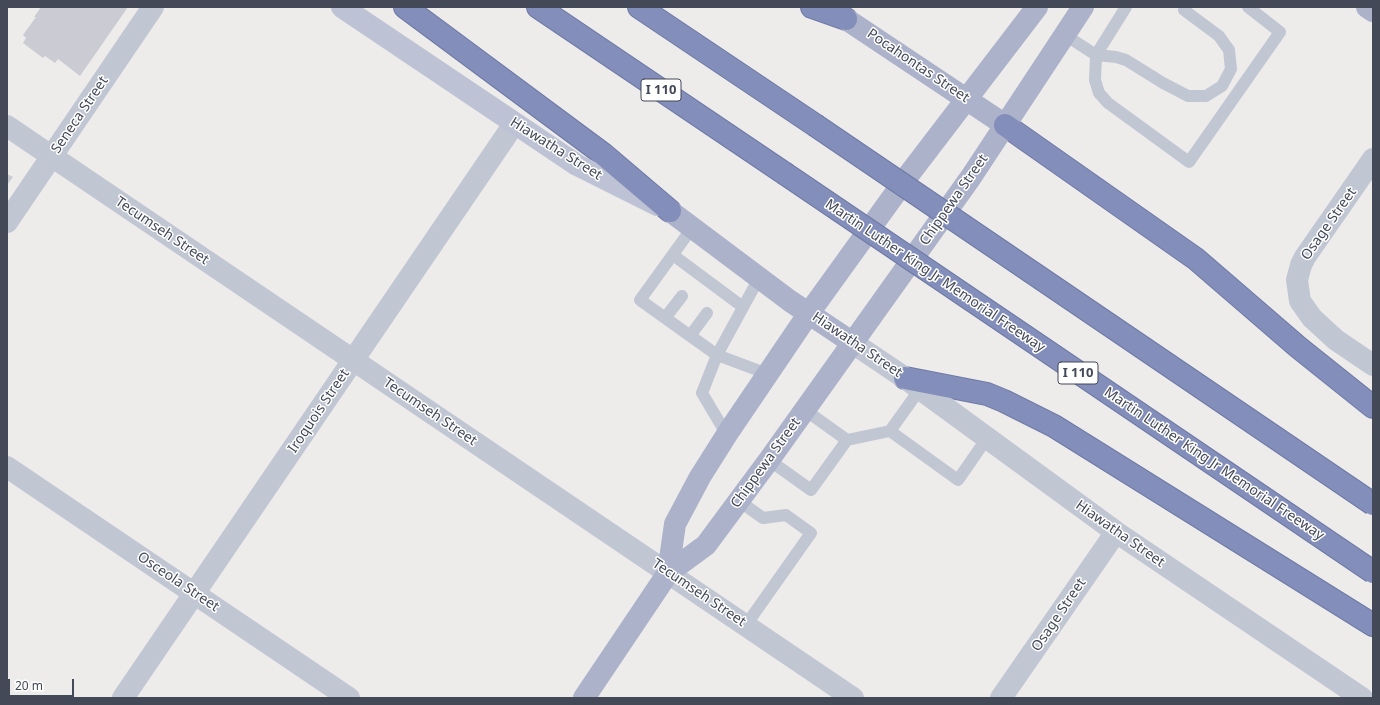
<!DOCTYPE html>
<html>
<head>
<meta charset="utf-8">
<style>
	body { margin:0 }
	#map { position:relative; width:1380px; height:705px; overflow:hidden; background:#eeeceb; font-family:"Noto Sans",sans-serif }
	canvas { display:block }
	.frame { position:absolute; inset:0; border:8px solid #444958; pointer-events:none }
	.scale { position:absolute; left:8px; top:679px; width:66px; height:18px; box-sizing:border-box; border:2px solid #444958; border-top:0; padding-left:5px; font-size:12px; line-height:14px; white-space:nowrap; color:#444958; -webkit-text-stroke:3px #fff; paint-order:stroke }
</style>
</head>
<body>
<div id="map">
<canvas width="1380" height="705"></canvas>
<div class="frame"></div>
<div class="scale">20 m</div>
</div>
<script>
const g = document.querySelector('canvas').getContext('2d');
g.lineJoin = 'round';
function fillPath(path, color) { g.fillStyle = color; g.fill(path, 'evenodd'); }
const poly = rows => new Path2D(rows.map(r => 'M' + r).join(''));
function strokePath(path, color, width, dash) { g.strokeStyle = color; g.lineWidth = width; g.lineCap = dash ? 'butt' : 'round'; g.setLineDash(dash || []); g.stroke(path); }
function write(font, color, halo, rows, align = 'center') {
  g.font = font + ' "Noto Sans",sans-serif'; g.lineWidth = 3; g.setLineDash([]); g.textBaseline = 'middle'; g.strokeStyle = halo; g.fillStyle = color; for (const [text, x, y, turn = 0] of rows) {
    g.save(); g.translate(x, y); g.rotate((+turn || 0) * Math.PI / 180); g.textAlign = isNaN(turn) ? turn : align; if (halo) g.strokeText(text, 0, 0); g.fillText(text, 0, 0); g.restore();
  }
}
const building = poly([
	[41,7,128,7,80,76,58,59,55,63,45,56,43,58,23,43,26,38,23,35,36,17,34,17],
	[7,174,13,177,7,185]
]);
const lane = poly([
	[1126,7,1096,55,1095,80,1099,93,1108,103,1189,162,1280,32,1248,7],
	[1065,35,1096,55,1116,57,1126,60,1163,83,1188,96,1206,96,1222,86,1231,69,1229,50,1219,36,1184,10],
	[692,228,640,300,717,355,702,393,727,435],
	[673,255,743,307],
	[759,278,717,355,768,374],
	[665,318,682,296],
	[690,336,707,313],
	[805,410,847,440],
	[890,431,920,389],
	[769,460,811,490,847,440,890,431,958,480,987,438],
	[739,501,763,518,786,515,811,533,746,625]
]);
const street = poly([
	[7,126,853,698],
	[1373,159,1305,257,1301,265,1297,280,1300,301,1312,318,1336,340,1373,365],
	[7,222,153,7],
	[853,343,905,378,1116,532,1362,698],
	[7,467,349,698],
	[123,698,514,124],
	[1001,698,1116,532]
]);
const secondary = poly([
	[342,7,577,165,657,205]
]);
const primary = poly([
	[1367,7,1373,11],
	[846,19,1005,125],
	[670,211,790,301,853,343],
	[668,573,675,524,700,477,729,431,809,313,910,173,1037,7],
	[584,698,668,573,706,545,769,460,971,177,1083,7]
]);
const highway = poly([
	[405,7,603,154,670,211],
	[538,7,784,173],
	[639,7,815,125],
	[812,7,846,19],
	[1005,125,1196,259,1298,347,1373,407],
	[905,378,987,394,1004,401,1054,426,1373,625]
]);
const highwayBridge = poly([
	[815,125,1373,504],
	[784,173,1373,572]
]);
const shields = [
	[661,90,40],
	[1078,373,40]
];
const shieldNames = [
	["I 110",661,90],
	["I 110",1078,373]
];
const streetNames = [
	["Pocahontas Street",918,66,34],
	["Seneca Street",80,115,-56],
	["Hiawatha Street",556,149,32],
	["Chippewa Street",954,200,-55],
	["Osage Street",1329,224,-55],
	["Tecumseh Street",162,231,34],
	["Martin Luther King Jr Memorial Freeway",935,276,34],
	["Hiawatha Street",857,345,34],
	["Iroquois Street",319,411,-56],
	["Tecumseh Street",430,412,34],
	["Chippewa Street",766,463,-54],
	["Martin Luther King Jr Memorial Freeway",1214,464,34],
	["Hiawatha Street",1120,534,35],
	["Osceola Street",178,582,34],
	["Tecumseh Street",699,593,34],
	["Osage Street",1059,615,-56]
];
fillPath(building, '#cbccd3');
strokePath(highway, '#6e7aa6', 24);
strokePath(lane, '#c1c6d3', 12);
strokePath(street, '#c1c6d3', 22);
strokePath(secondary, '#bdc3d5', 22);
strokePath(primary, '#abb2ca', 22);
strokePath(highway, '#838fba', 22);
strokePath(highwayBridge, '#6e7aa6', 24, []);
strokePath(highwayBridge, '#838fba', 22);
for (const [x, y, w] of shields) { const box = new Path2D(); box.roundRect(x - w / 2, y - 11, w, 22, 3); g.fillStyle = '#fff'; g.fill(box); strokePath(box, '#444958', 1); }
write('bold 13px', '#444958', null, shieldNames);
write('14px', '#444958', '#fff', streetNames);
</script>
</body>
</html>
